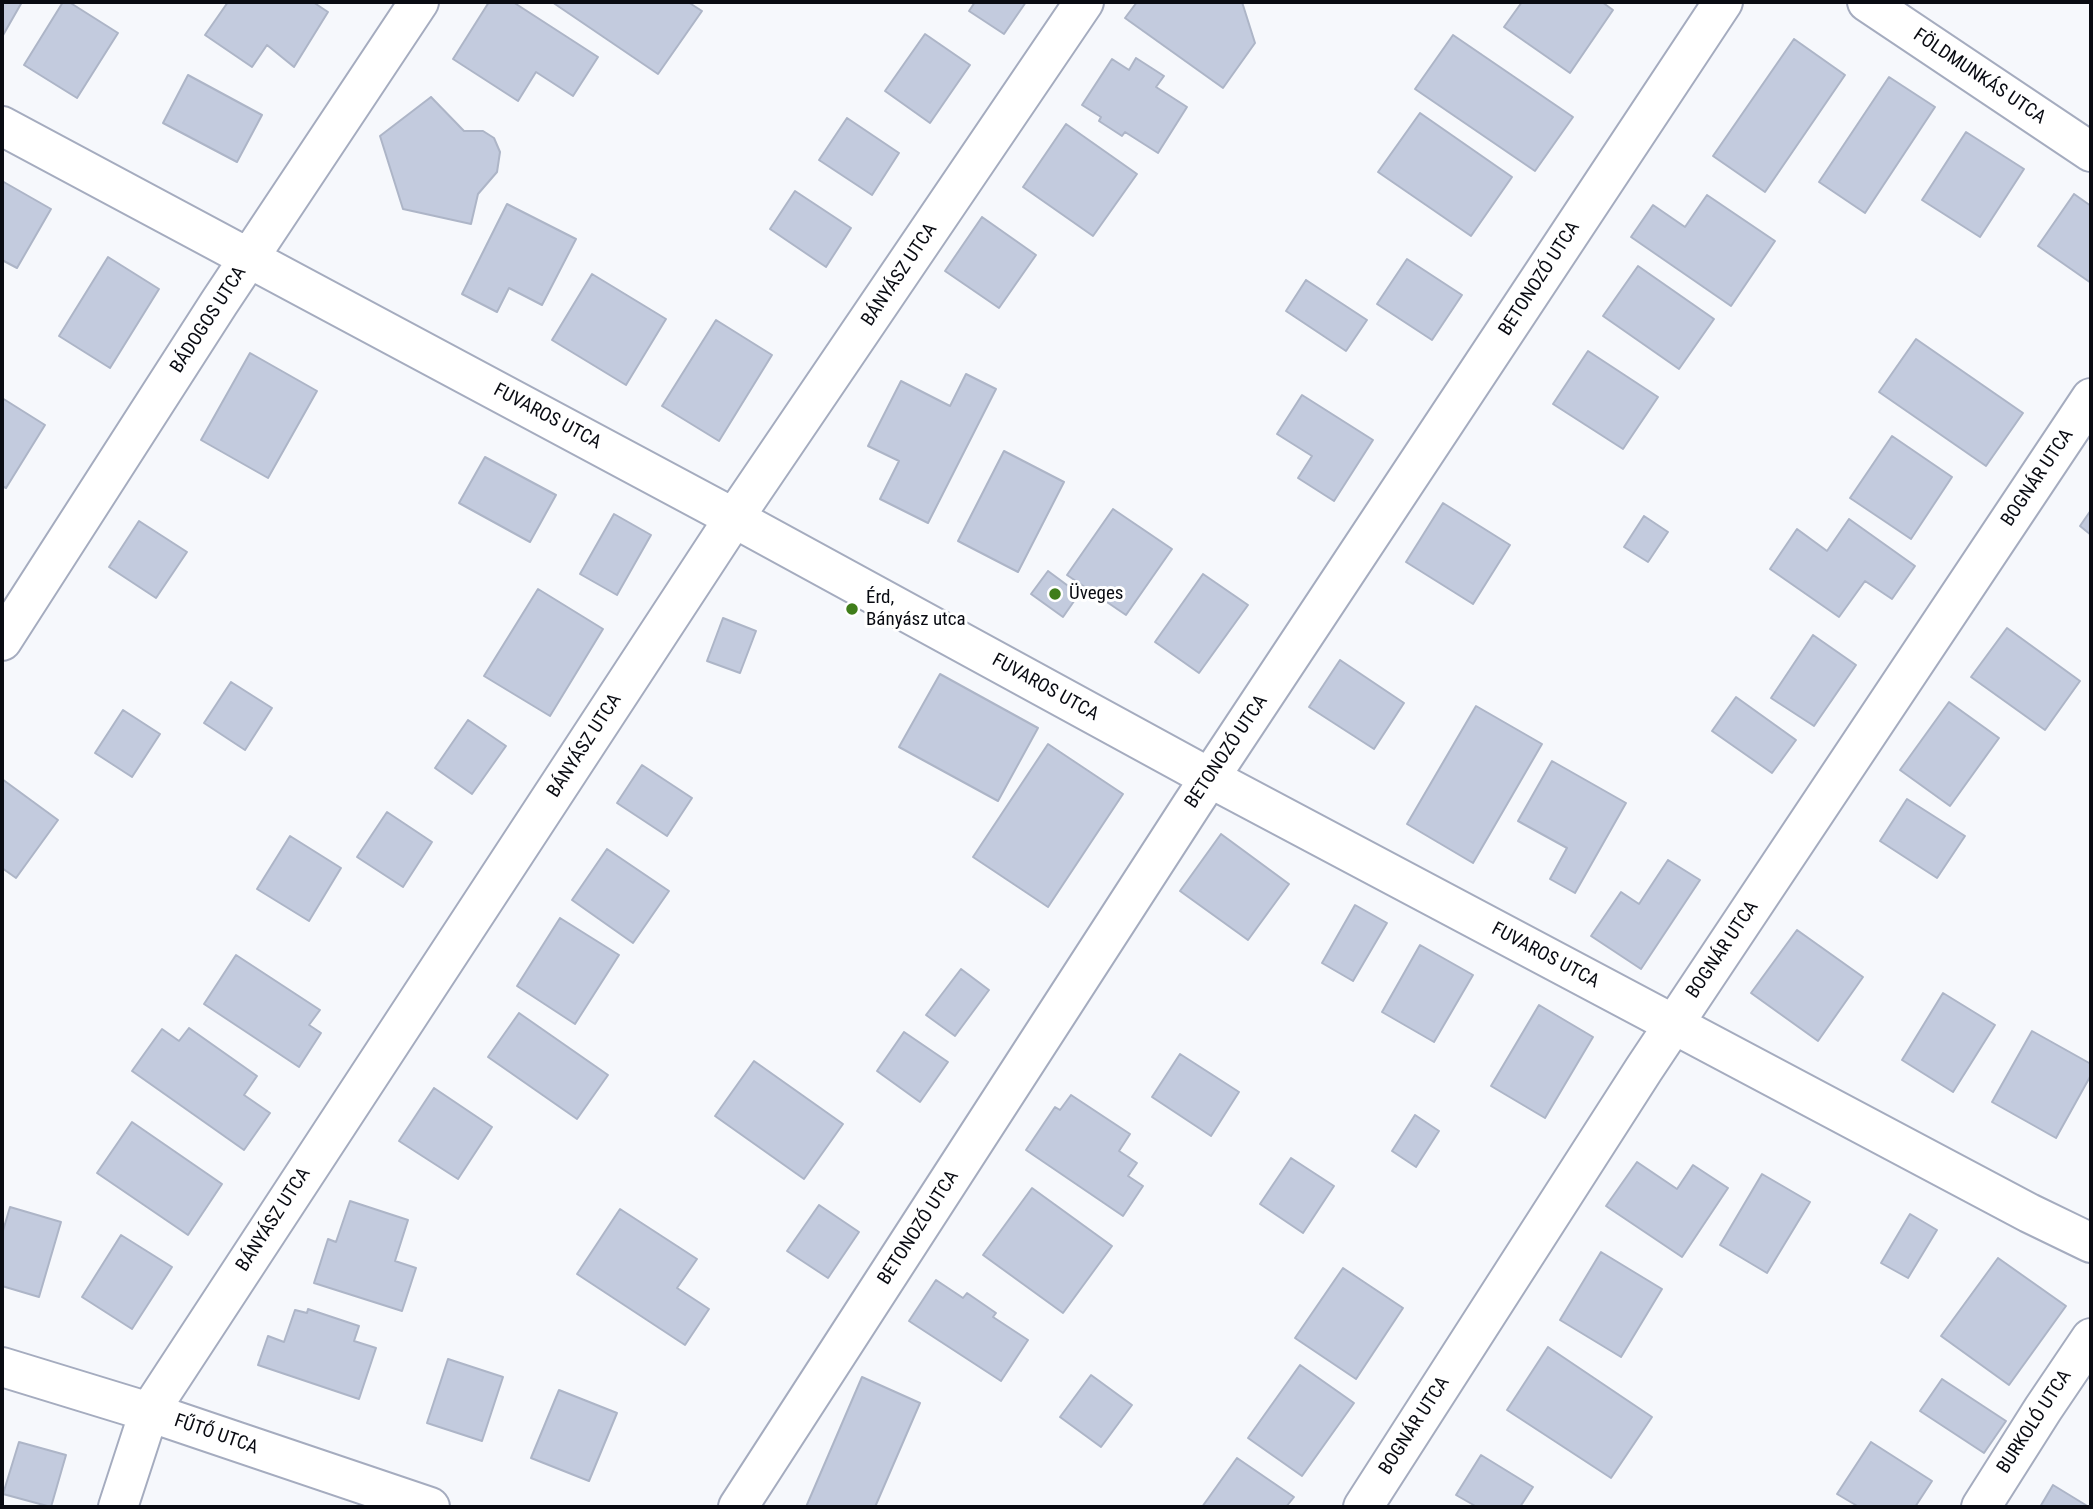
<!DOCTYPE html>
<html>
<head>
<meta charset="utf-8">
<style>
	body { margin:0 }
	#map { position:relative; width:2093px; height:1509px; overflow:hidden; background:#f6f8fc; font-family:"Roboto Condensed",sans-serif }
	canvas { display:block }
	.frame { position:absolute; inset:0; border:4px solid #090b12; pointer-events:none }
</style>
</head>
<body>
<div id="map">
<canvas width="2093" height="1509"></canvas>
<div class="frame"></div>
</div>
<script>
const g = document.querySelector('canvas').getContext('2d');
g.lineJoin = 'round';
function fillPath(path, color) { g.fillStyle = color; g.fill(path, 'evenodd'); }
const poly = rows => new Path2D(rows.map(r => 'M' + r).join(''));
function strokePath(path, color, width, dash) { g.strokeStyle = color; g.lineWidth = width; g.lineCap = dash ? 'butt' : 'round'; g.setLineDash(dash || []); g.stroke(path); }
function write(font, color, halo, rows, align = 'center') {
  g.font = font + ' "Roboto Condensed",sans-serif'; g.lineWidth = 6; g.setLineDash([]); g.textBaseline = 'middle'; g.strokeStyle = halo; g.fillStyle = color; for (const [text, x, y, turn = 0] of rows) {
    g.save(); g.translate(x, y); g.rotate((+turn || 0) * Math.PI / 180); g.textAlign = isNaN(turn) ? turn : align; if (halo) g.strokeText(text, 0, 0); g.fillText(text, 0, 0); g.restore();
  }
}
const building = poly([
	[2,2,22,2,2,37,2,2],
	[63,2,69,2,118,33,77,98,24,65,63,2],
	[228,2,313,2,328,12,294,67,267,45,252,67,205,35,228,2],
	[489,2,513,2,598,57,573,96,536,72,518,101,453,59,489,2],
	[552,2,688,2,702,11,658,74,552,2],
	[975,2,1026,2,1004,34,969,11,975,2],
	[1137,2,1242,2,1255,43,1223,88,1125,18,1137,2],
	[1522,2,1602,2,1613,10,1570,73,1504,27,1522,2],
	[925,34,970,65,930,123,885,91,925,34],
	[1453,35,1573,117,1535,171,1415,89,1453,35],
	[1794,39,1845,75,1765,192,1713,156,1794,39],
	[1136,58,1164,76,1156,87,1187,107,1158,153,1125,132,1122,136,1099,121,1101,117,1082,105,1112,59,1129,70,1136,58],
	[188,75,262,115,237,162,163,123,188,75],
	[1889,77,1935,107,1865,213,1819,182,1889,77],
	[431,97,464,131,483,131,494,138,500,152,497,172,478,194,471,224,403,209,380,136,431,97],
	[1420,113,1512,177,1471,236,1378,172,1420,113],
	[847,118,899,153,872,195,819,160,847,118],
	[1066,124,1137,174,1093,236,1023,187,1066,124],
	[1966,132,2024,169,1980,237,1922,200,1966,132],
	[2,181,51,209,17,268,2,260,2,181],
	[795,191,851,228,826,267,770,229,795,191],
	[2074,194,2091,206,2091,283,2038,246,2074,194],
	[1707,195,1775,241,1731,306,1631,237,1653,205,1685,227,1707,195],
	[507,204,576,239,542,305,509,288,497,312,462,294,507,204],
	[982,217,1036,255,999,308,945,271,982,217],
	[108,257,159,289,110,368,59,336,108,257],
	[1407,259,1462,295,1432,340,1377,304,1407,259],
	[1638,266,1714,319,1679,369,1603,316,1638,266],
	[592,274,666,319,626,385,552,340,592,274],
	[1306,280,1367,320,1346,351,1286,311,1306,280],
	[716,320,772,355,719,441,662,406,716,320],
	[1916,339,2023,413,1986,466,1879,392,1916,339],
	[1588,351,1658,397,1623,449,1553,404,1588,351],
	[250,353,317,391,268,478,201,440,250,353],
	[966,374,996,389,928,523,880,499,899,461,868,446,901,381,950,406,966,374],
	[1302,395,1373,440,1334,501,1298,478,1312,456,1277,434,1302,395],
	[2,398,45,425,6,488,2,486,2,398],
	[1892,436,1952,477,1911,539,1850,498,1892,436],
	[1004,451,1064,482,1018,572,958,541,1004,451],
	[485,457,556,495,530,542,459,503,485,457],
	[1443,503,1510,545,1473,604,1406,562,1443,503],
	[1113,509,1172,549,1126,615,1067,575,1113,509],
	[2091,510,2091,535,2080,526,2091,510],
	[614,514,651,535,617,595,580,574,614,514],
	[1644,516,1668,532,1648,562,1624,547,1644,516],
	[1849,519,1915,566,1892,599,1865,581,1839,617,1770,569,1797,529,1827,551,1849,519],
	[139,521,187,552,156,598,109,567,139,521],
	[1048,571,1079,594,1063,617,1031,594,1048,571],
	[1203,574,1248,605,1199,673,1155,642,1203,574],
	[538,589,603,629,550,716,484,676,538,589],
	[723,618,756,631,740,673,707,661,723,618],
	[2007,628,2080,681,2045,730,1971,677,2007,628],
	[1813,635,1856,665,1814,726,1771,698,1813,635],
	[1340,660,1404,703,1374,749,1309,707,1340,660],
	[940,674,1038,728,998,801,899,747,940,674],
	[231,682,272,708,245,750,204,723,231,682],
	[1736,697,1796,740,1772,773,1712,731,1736,697],
	[1949,702,1999,738,1950,806,1900,770,1949,702],
	[1476,706,1542,744,1473,863,1407,824,1476,706],
	[123,710,160,734,132,777,95,753,123,710],
	[468,720,506,746,472,794,435,768,468,720],
	[1048,744,1123,794,1048,907,973,857,1048,744],
	[1552,761,1626,803,1575,893,1550,879,1567,848,1518,821,1552,761],
	[642,765,692,798,667,836,617,803,642,765],
	[2,779,58,820,16,878,2,868,2,779],
	[1907,799,1965,836,1937,878,1880,841,1907,799],
	[387,812,432,842,403,887,357,857,387,812],
	[1221,834,1289,884,1248,940,1180,891,1221,834],
	[290,836,341,868,309,921,257,889,290,836],
	[607,849,669,891,633,943,572,900,607,849],
	[1668,860,1700,880,1641,969,1591,936,1621,892,1639,904,1668,860],
	[1355,905,1387,923,1353,981,1322,963,1355,905],
	[560,918,619,955,575,1024,517,986,560,918],
	[1797,930,1863,977,1818,1041,1751,993,1797,930],
	[1420,945,1473,975,1434,1042,1382,1012,1420,945],
	[236,955,320,1010,309,1025,321,1033,299,1067,204,1004,236,955],
	[961,969,989,990,955,1036,926,1015,961,969],
	[1943,993,1995,1025,1953,1092,1902,1060,1943,993],
	[1539,1005,1593,1037,1545,1118,1491,1086,1539,1005],
	[519,1013,608,1075,577,1119,488,1057,519,1013],
	[189,1028,257,1076,244,1095,270,1113,244,1150,132,1071,162,1029,179,1041,189,1028],
	[2032,1031,2091,1064,2091,1075,2056,1138,1992,1102,2032,1031],
	[904,1032,948,1062,920,1102,877,1071,904,1032],
	[1180,1054,1239,1092,1211,1136,1152,1097,1180,1054],
	[754,1061,843,1124,804,1179,715,1116,754,1061],
	[434,1088,492,1127,458,1179,399,1141,434,1088],
	[1071,1095,1130,1134,1119,1151,1137,1163,1128,1176,1143,1186,1123,1216,1026,1150,1055,1107,1060,1110,1071,1095],
	[1415,1115,1439,1131,1416,1167,1392,1151,1415,1115],
	[132,1122,222,1184,188,1235,97,1173,132,1122],
	[1291,1158,1334,1186,1303,1233,1260,1204,1291,1158],
	[1637,1162,1677,1189,1693,1165,1728,1188,1682,1257,1606,1206,1637,1162],
	[1762,1174,1810,1202,1767,1273,1720,1245,1762,1174],
	[1032,1188,1112,1246,1063,1313,983,1255,1032,1188],
	[350,1201,408,1220,395,1261,416,1268,402,1311,314,1283,328,1239,336,1242,350,1201],
	[819,1205,859,1232,828,1278,787,1251,819,1205],
	[10,1207,61,1222,39,1297,2,1286,2,1234,10,1207],
	[620,1209,697,1259,677,1288,709,1309,685,1345,577,1274,620,1209],
	[1910,1214,1937,1230,1908,1278,1881,1263,1910,1214],
	[121,1235,172,1267,132,1329,82,1297,121,1235],
	[1601,1252,1662,1289,1621,1357,1560,1320,1601,1252],
	[1998,1258,2066,1306,2009,1385,1941,1336,1998,1258],
	[1343,1268,1403,1308,1356,1379,1295,1338,1343,1268],
	[936,1280,963,1298,967,1293,996,1313,993,1317,1028,1340,1001,1381,909,1321,936,1280],
	[308,1309,359,1326,354,1341,376,1348,359,1399,258,1365,268,1336,284,1342,295,1310,307,1313,308,1309],
	[1548,1347,1652,1417,1611,1478,1507,1410,1548,1347],
	[448,1359,503,1377,482,1441,427,1423,448,1359],
	[1300,1365,1354,1403,1302,1476,1248,1438,1300,1365],
	[1091,1375,1132,1405,1101,1447,1060,1417,1091,1375],
	[862,1377,920,1403,875,1507,806,1507,862,1377],
	[1942,1379,2006,1421,1984,1453,1920,1411,1942,1379],
	[559,1390,617,1413,589,1481,531,1458,559,1390],
	[19,1442,66,1455,51,1507,3,1494,19,1442],
	[1871,1442,1932,1481,1915,1507,1859,1507,1837,1494,1871,1442],
	[1481,1455,1533,1487,1520,1507,1477,1507,1456,1495,1481,1455],
	[1237,1458,1294,1497,1286,1507,1202,1507,1237,1458],
	[2053,1485,2089,1507,2040,1507,2053,1485]
]);
const minor = poly([
	[1867,2,2091,152],
	[2,126,734,518,1210,778,2029,1213,2091,1243],
	[2,641,219,303,419,2],
	[2,1367,149,1412,430,1507],
	[118,1507,149,1412,734,518,1084,2],
	[738,1507,1193,803,1723,2],
	[1363,1507,1644,1069,2091,398],
	[1981,1507,2043,1409,2091,1338]
]);
const markers = [
	[1055,594,7,"#3f7d1a"],
	[852,609,7,"#3f7d1a"]
];
const streetNames = [
	["FÖLDMUNKÁS UTCA",1979,77,34],
	["BÁNYÁSZ UTCA",900,275,-56],
	["BETONOZÓ UTCA",1540,279,-57],
	["BÁDOGOS UTCA",209,320,-57],
	["FUVAROS UTCA",547,417,28],
	["BOGNÁR UTCA",2038,478,-56],
	["FUVAROS UTCA",1045,688,29],
	["BÁNYÁSZ UTCA",585,746,-57],
	["BETONOZÓ UTCA",1227,752,-56],
	["BOGNÁR UTCA",1723,950,-56],
	["FUVAROS UTCA",1545,956,28],
	["BÁNYÁSZ UTCA",274,1220,-57],
	["BETONOZÓ UTCA",919,1228,-57],
	["BURKOLÓ UTCA",2035,1422,-57],
	["BOGNÁR UTCA",1415,1426,-57],
	["FŰTŐ UTCA",216,1435,19]
];
const poiNames = [
	["Üveges",1069,594],
	["Érd,",866,598],
	["Bányász utca",866,620]
];
fillPath(building, '#c3cbde');
strokePath(building, '#adb5c7', 2);
strokePath(minor, '#a5acbf', 42);
strokePath(minor, '#fff', 38);
for (const [x, y, r, color] of markers) { const dot = new Path2D(); dot.arc(x, y, r, 0, 2 * Math.PI); g.fillStyle = color; g.fill(dot); strokePath(dot, '#fff', 2.5); }
write('19px', '#090b12', '#fff', streetNames);
write('19px', '#090b12', '#fff', poiNames, 'left');
</script>
</body>
</html>
